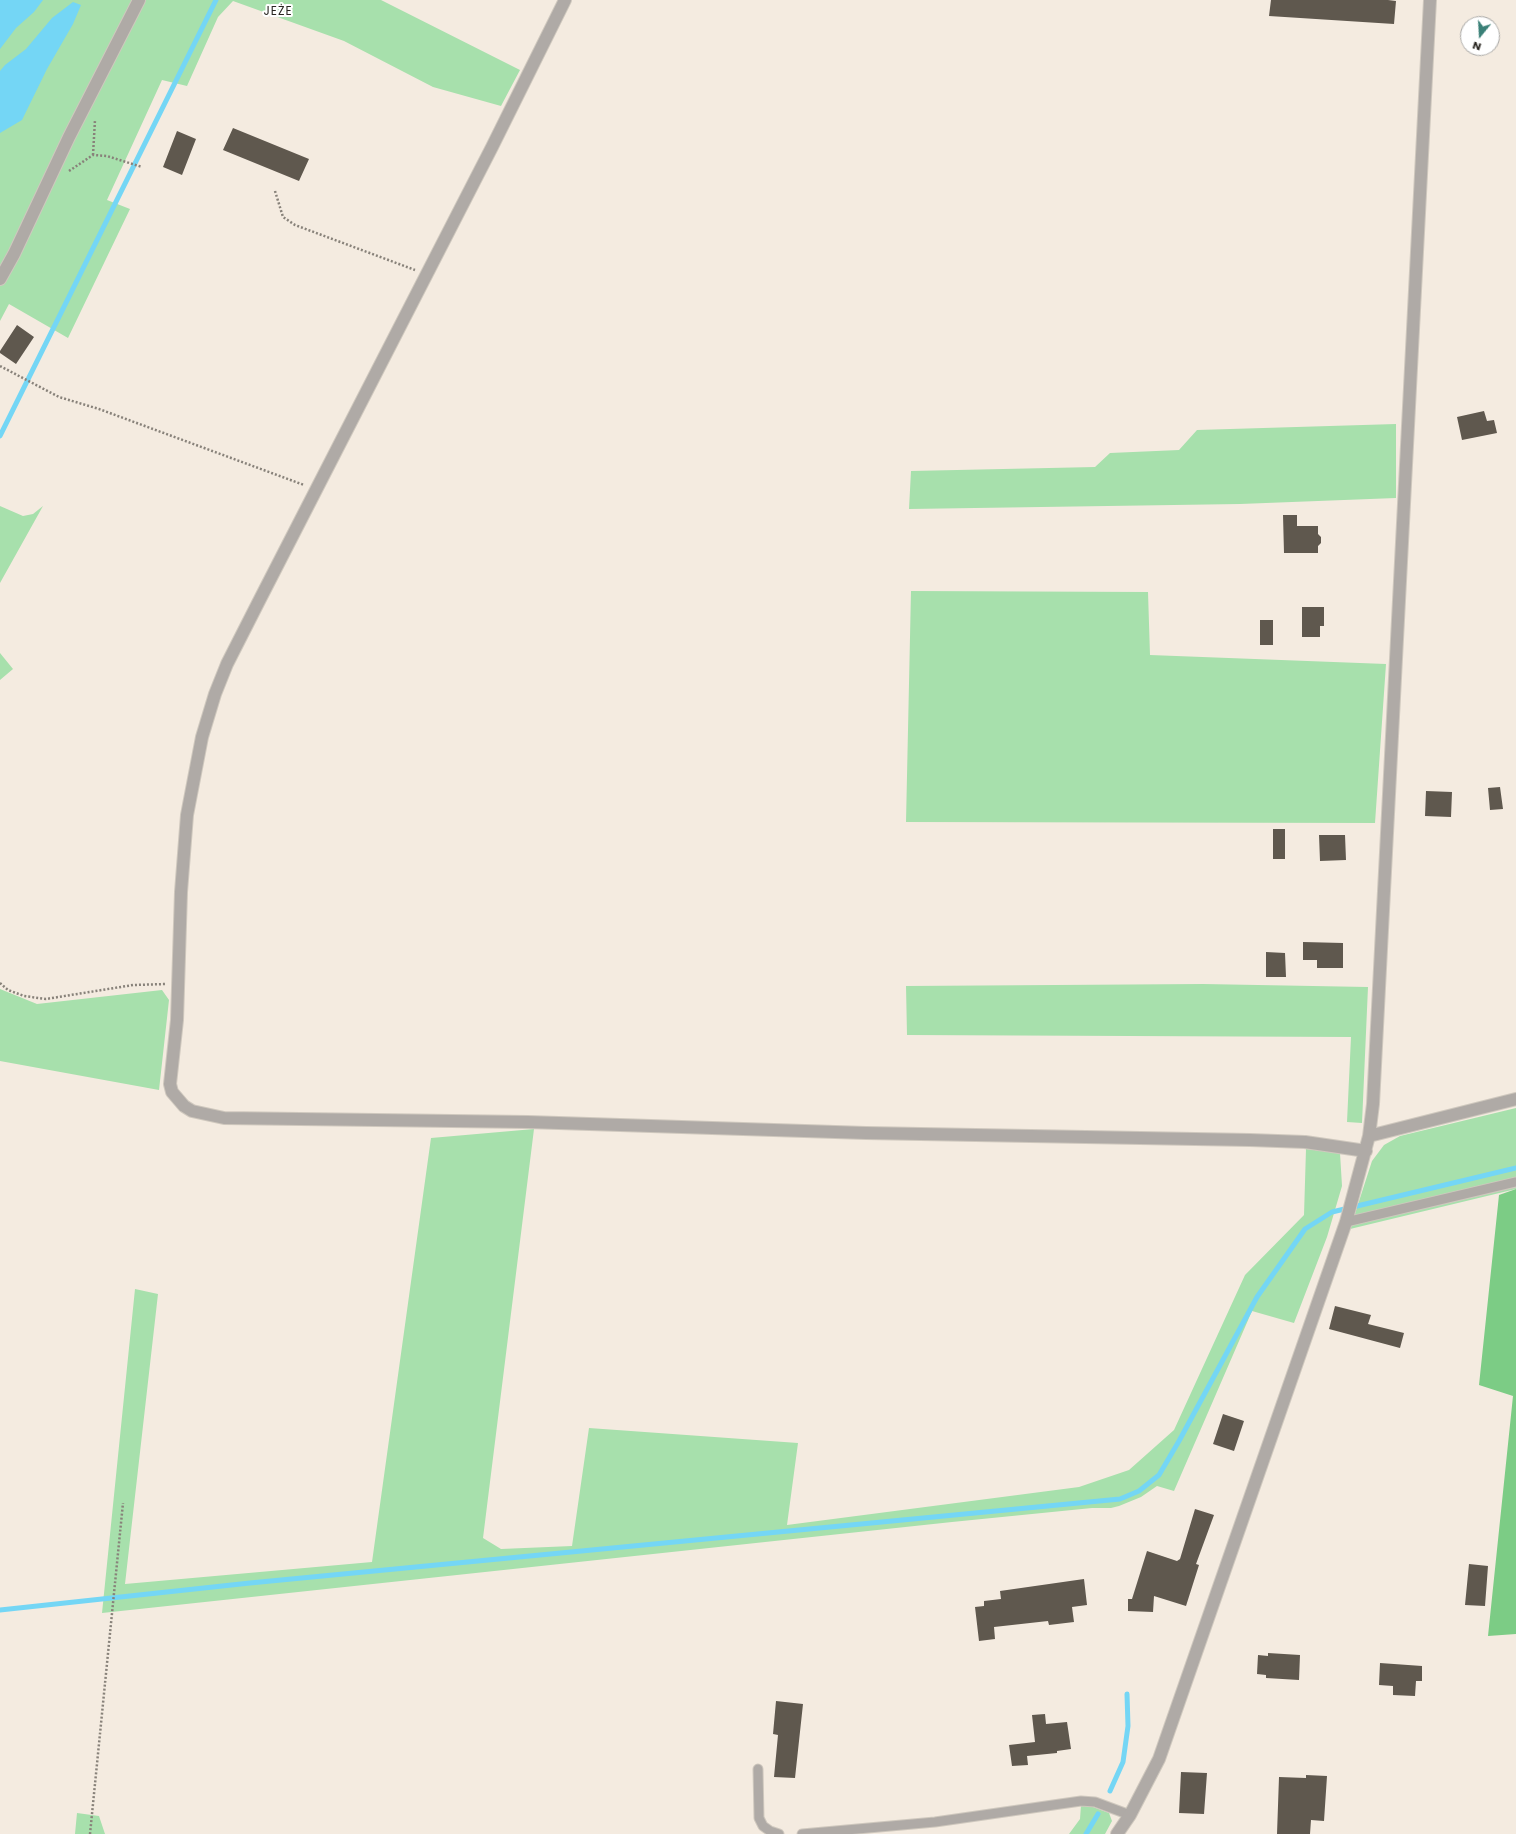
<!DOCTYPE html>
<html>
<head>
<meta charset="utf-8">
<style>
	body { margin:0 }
	#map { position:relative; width:1516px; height:1834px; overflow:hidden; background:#f4ebe0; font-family:Poppins,sans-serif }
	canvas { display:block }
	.north { position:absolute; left:1460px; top:16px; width:40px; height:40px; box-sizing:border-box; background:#fff; border:1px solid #a9a8a6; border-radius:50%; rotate:198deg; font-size:11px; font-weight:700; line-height:16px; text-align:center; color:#292621 }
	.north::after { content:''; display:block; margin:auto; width:14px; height:18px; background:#3a8077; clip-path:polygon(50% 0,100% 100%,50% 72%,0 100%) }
</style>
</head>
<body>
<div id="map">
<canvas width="1516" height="1834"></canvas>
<div class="north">N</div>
</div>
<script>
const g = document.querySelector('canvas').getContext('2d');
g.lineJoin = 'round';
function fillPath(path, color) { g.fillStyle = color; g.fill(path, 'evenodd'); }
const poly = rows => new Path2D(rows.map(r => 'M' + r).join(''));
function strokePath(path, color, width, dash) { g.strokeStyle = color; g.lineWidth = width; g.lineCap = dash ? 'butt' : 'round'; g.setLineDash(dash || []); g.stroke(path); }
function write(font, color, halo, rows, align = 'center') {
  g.font = font + ' Poppins,sans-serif'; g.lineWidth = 4; g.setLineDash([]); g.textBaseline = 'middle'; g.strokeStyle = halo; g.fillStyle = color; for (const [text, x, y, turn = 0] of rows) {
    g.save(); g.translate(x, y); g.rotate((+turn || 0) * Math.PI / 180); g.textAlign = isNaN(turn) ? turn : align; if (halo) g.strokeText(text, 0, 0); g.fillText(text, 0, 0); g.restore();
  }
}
const green = poly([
	[0,0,381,0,520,70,501,106,433,87,344,41,233,1,218,17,187,86,162,80,107,200,130,209,68,338,9,304,0,321],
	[1396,424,1396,498,1240,504,909,509,911,471,1095,467,1110,453,1179,450,1197,430],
	[0,506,23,516,33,514,43,506,0,583],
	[911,591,1148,592,1150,655,1386,664,1375,823,906,822],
	[0,653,13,669,0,680],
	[1203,984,1368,987,1362,1123,1347,1122,1351,1037,907,1035,906,986],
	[0,989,37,1004,162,990,169,1000,159,1090,0,1061],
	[1516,1108,1516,1189,1350,1229,1372,1161,1384,1145,1400,1136],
	[534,1129,483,1538,501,1549,572,1546,589,1428,798,1443,787,1525,1079,1487,1129,1470,1174,1430,1245,1275,1304,1215,1306,1149,1340,1153,1342,1186,1327,1237,1294,1323,1252,1311,1174,1491,1157,1486,1141,1497,1119,1506,1111,1508,1092,1508,952,1522,102,1613,135,1289,158,1294,125,1584,372,1562,431,1138],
	[1081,1805,1093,1807,1109,1813,1112,1821,1105,1834,1069,1834,1080,1819],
	[77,1813,99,1816,105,1834,75,1834]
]);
const forest = poly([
	[1516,1189,1516,1634,1488,1636,1513,1396,1479,1385,1499,1195]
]);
const water = poly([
	[0,0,43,0,34,12,16,28,0,49],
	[73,2,81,5,73,24,47,69,22,120,0,133,0,71,5,65,26,49,52,18]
]);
const stream = poly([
	[0,436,216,0],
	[0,1610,250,1583,1120,1499,1139,1491,1159,1475,1179,1441,1257,1297,1305,1229,1332,1212,1516,1168],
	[1110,1791,1123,1762,1128,1726,1127,1694],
	[1086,1834,1098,1814]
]);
const building = poly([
	[1271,0,1388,0,1396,1,1394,24,1269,16],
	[233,128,309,159,299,181,223,150],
	[177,131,196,139,182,175,163,167],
	[17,325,34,337,16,364,0,353,0,351],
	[1484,411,1487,421,1494,420,1497,433,1462,440,1457,417],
	[1283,515,1297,515,1297,526,1318,526,1318,534,1321,537,1321,543,1318,546,1318,553,1284,553],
	[1302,607,1324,607,1324,626,1320,626,1320,637,1302,637],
	[1260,620,1273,620,1273,645,1260,645],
	[1500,787,1503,809,1490,810,1488,788],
	[1426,791,1452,792,1451,817,1425,816],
	[1273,829,1285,829,1285,859,1273,859],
	[1319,835,1345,835,1346,860,1320,861],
	[1303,942,1343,943,1343,968,1317,968,1317,960,1303,960],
	[1266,952,1285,953,1286,977,1266,977],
	[1335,1306,1371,1315,1368,1324,1404,1333,1400,1348,1329,1329],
	[1223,1414,1244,1421,1234,1451,1213,1444],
	[1195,1509,1214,1515,1196,1564,1199,1565,1186,1606,1154,1596,1153,1612,1128,1611,1128,1599,1132,1599,1147,1551,1177,1561,1180,1559],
	[1469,1564,1488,1566,1485,1606,1465,1605],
	[1084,1579,1087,1605,1072,1607,1074,1622,1049,1625,1048,1621,994,1627,995,1639,979,1641,975,1607,984,1606,984,1601,1001,1599,1000,1591],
	[1268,1653,1300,1655,1299,1680,1266,1678,1266,1675,1257,1674,1258,1655,1268,1656],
	[1380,1663,1422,1666,1422,1681,1416,1681,1415,1696,1393,1695,1393,1686,1379,1685],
	[776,1701,803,1704,795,1778,774,1777,778,1735,773,1734],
	[1045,1714,1046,1724,1067,1722,1071,1749,1057,1751,1057,1753,1027,1756,1028,1765,1012,1766,1009,1745,1035,1742,1032,1715],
	[1181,1772,1207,1773,1204,1814,1179,1813],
	[1306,1775,1327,1776,1324,1821,1311,1820,1310,1834,1277,1834,1279,1777,1306,1778]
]);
const path = poly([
	[93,155,95,120],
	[69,171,93,155,107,156,142,167],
	[275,191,283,217,295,225,415,270],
	[0,366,59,397,99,409,304,485],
	[0,983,8,990,24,996,46,999,133,985,165,984],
	[90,1834,123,1503]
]);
const lane = poly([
	[1346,1222,1516,1182],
	[758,1769,759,1818,763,1826,770,1831,779,1834],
	[802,1834,935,1822,1081,1801,1095,1802,1130,1815]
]);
const street = poly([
	[565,0,492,147,258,603,227,664,215,694,202,737,187,815,181,892,177,1020,170,1084,172,1092,184,1106,192,1111,224,1118,528,1122,866,1133,1250,1140,1305,1142,1366,1151],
	[0,279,14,254,69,137,139,0],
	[1369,1136,1516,1099],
	[1117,1834,1130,1815,1159,1759,1346,1222,1369,1136,1373,1104,1430,0]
]);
const quarterNames = [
	["JEŻE",278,12]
];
fillPath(green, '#a7e0ac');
fillPath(forest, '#7ccc85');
fillPath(water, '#74d6f5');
strokePath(stream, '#74d6f5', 5);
fillPath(building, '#5f584e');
strokePath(lane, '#cfc8be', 11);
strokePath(street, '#cfc8be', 14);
strokePath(path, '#88827a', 2.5, [2, 2]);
strokePath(lane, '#afaaa6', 9);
strokePath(street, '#afaaa6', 12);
g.letterSpacing = '1px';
write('12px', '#292621', '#fff', quarterNames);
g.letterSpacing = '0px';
</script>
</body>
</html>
